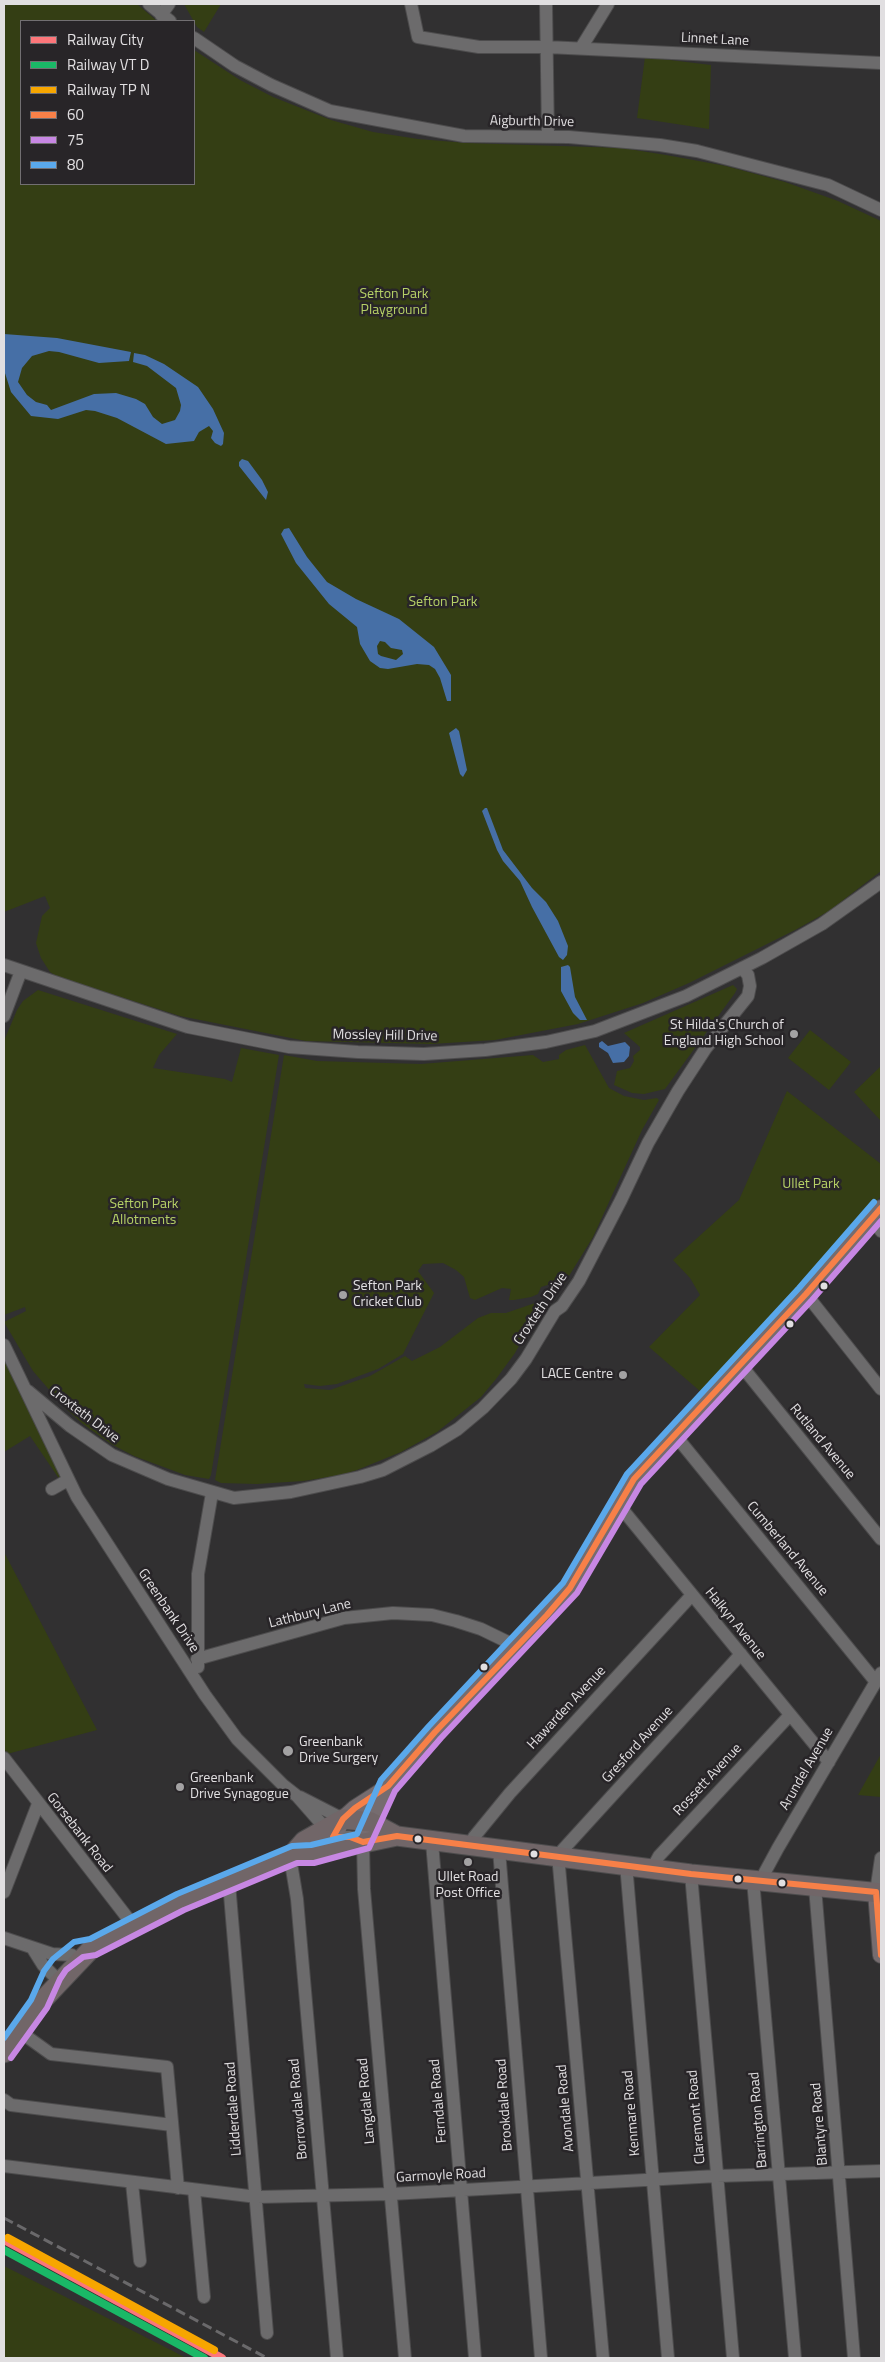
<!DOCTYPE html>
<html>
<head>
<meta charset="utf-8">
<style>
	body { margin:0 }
	#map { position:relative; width:885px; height:2362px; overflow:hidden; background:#313031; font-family:"Titillium Web",sans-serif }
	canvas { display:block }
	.frame { position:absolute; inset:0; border:5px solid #e1dfe1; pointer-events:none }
	.legend { position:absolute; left:20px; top:20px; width:175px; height:165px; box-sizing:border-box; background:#282528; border:1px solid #726f72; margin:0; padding:6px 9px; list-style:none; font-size:15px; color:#e1dfe1 }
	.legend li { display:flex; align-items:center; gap:10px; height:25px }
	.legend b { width:25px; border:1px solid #726f72 }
</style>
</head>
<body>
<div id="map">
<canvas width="885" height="2362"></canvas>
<div class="frame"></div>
<ul class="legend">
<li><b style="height:6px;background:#fd767a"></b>Railway City</li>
<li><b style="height:6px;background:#1ab867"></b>Railway VT D</li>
<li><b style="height:6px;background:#f7a600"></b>Railway TP N</li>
<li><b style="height:6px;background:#f78048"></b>60</li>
<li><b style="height:6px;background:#c787e3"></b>75</li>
<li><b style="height:6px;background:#5aa8eb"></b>80</li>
</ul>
</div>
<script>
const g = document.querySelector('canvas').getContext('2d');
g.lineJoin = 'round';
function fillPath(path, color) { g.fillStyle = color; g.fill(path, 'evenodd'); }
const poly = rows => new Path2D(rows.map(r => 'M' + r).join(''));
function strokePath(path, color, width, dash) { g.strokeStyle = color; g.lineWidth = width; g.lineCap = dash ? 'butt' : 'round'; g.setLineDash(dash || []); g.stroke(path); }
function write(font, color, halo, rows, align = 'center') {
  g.font = font + ' "Titillium Web",sans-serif'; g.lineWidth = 5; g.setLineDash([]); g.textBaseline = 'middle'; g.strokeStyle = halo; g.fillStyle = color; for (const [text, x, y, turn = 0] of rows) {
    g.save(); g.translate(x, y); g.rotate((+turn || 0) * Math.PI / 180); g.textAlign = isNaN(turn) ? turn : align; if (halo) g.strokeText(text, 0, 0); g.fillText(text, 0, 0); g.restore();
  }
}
const green = poly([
	[4,4,137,4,157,21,21,21,21,184,194,184,194,50,240,80,273,97,331,120,373,132,418,139,467,143,622,148,666,155,726,166,785,182,838,201,881,221,881,871,829,911,797,929,689,983,643,1003,578,1024,495,1040,431,1044,306,1041,180,1016,56,976,50,972,41,958,36,943,42,916,50,908,45,896,4,912],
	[184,4,221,4,204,32,197,27],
	[645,57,711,65,709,129,637,118],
	[733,985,737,989,735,993,665,1089,644,1094,632,1093,614,1085,617,1071,630,1068,634,1061,633,1056,640,1050,640,1047,624,1033],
	[38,990,177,1034,159,1055,153,1068,225,1079,232,1082,241,1048,279,1055,211,1475,209,1479,185,1475,134,1456,111,1444,83,1424,64,1407,33,1371,4,1322,26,1311,25,1307,4,1315,4,1041,17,1010,23,1001],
	[810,1030,851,1062,829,1090,788,1058],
	[585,1045,609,1088,624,1096,644,1100,657,1098,659,1100,642,1130,593,1237,564,1284,559,1284,557,1282,541,1287,538,1294,531,1297,514,1300,509,1300,511,1289,502,1288,475,1300,470,1298,464,1277,456,1270,443,1263,423,1264,418,1271,434,1293,403,1354,378,1369,337,1384,320,1386,304,1384,305,1388,330,1390,370,1376,405,1356,412,1361,440,1347,478,1318,491,1313,506,1313,535,1303,530,1326,515,1353,496,1379,481,1397,437,1432,401,1452,357,1470,341,1475,303,1481,257,1484,221,1483,215,1480,284,1055,317,1061,421,1064,533,1055,543,1062,559,1059,559,1055,566,1050],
	[881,1066,881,1121,854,1092],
	[787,1091,881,1164,881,1196,701,1392,649,1347,700,1295,690,1278,673,1260,739,1200],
	[4,1338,68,1480,62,1483,30,1436,4,1452],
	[4,1552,97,1730,7,1754,4,1749],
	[881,1754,881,1797,858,1795],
	[4,2266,171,2350,186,2358,4,2358]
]);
const water = poly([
	[4,334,57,338,131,352,129,361,99,363,59,352,49,351,32,356,22,368,18,382,27,395,36,402,47,405,51,410,94,394,116,393,136,399,145,404,153,417,162,424,175,420,180,411,181,405,176,388,147,366,133,362,134,353,145,355,164,364,198,387,213,409,224,433,223,444,221,446,215,443,211,438,213,431,209,426,199,432,194,441,166,444,117,418,95,411,86,410,58,419,31,416,11,392,4,370],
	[242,459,248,461,262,480,268,492,266,500,239,466,239,462],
	[289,528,307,557,327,582,356,599,399,619,434,647,451,675,451,701,447,701,440,678,435,669,429,665,417,664,388,669,380,668,370,661,360,644,357,627,329,604,296,563,281,534,284,529],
	[380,641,385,642,391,648,402,650,403,654,396,660,381,656,378,654,377,646],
	[456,728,459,731,467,770,463,777,460,774,449,733],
	[485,808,487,808,503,850,532,888,546,902,558,921,568,946,567,955,563,960,559,957,532,907,520,881,503,861,497,850,482,811],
	[568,965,570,967,575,997,587,1020,580,1020,573,1013,561,991,561,967],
	[602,1041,608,1046,625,1042,630,1047,629,1056,624,1062,613,1063,608,1053,599,1047,599,1043]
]);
const minor = poly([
	[149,4,170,21],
	[411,4,418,37,479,47,547,47,881,63],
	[546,4,548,137],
	[161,15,169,4],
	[194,38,235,66,271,85,330,111,464,136,569,137,660,145,697,151,828,185,881,210],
	[581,48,608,4],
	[4,965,188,1027,289,1047,358,1052,424,1054,485,1050,546,1042,595,1031,686,996,762,958,822,924,881,882],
	[4,1016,21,971],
	[872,1218,881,1231],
	[806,1294,881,1389],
	[4,1345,77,1497,205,1695,237,1739,283,1785,297,1796,333,1837,350,1837,363,1842,364,1889,405,2358],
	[740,1364,881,1539],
	[28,1391,70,1426,112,1455,168,1479,234,1498,291,1492,360,1477,383,1470,430,1446,458,1429,483,1408,511,1379,526,1359,555,1311,562,1306,579,1281,621,1200,648,1143,678,1091,706,1048,748,996,750,986,748,975,742,968],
	[675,1435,876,1682],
	[52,1489,68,1480],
	[618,1504,829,1762],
	[197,1659,344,1618,393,1613,432,1615,456,1621,481,1629,516,1646],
	[198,1667,198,1574,212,1493],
	[4,1758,133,1925],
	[300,1797,343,1819],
	[432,1842,475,2358],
	[471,1846,474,1837,510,1793,692,1595],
	[499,1850,541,2358],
	[290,1857,297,1899,337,2358],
	[626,1864,668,2358],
	[653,1867,659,1856,790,1715],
	[691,1874,733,2358],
	[753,1880,795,2358],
	[762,1881,765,1872,778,1848,881,1673],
	[229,1883,267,2333],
	[815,1887,854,2358],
	[4,1892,38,1804],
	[876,1892,881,1858],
	[4,1938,52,1954,72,1955],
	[33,1949,43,1965,61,1983],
	[19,2031,51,2054,167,2067,178,2188],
	[4,2100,11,2105,172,2125],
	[4,2166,257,2197,391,2194,717,2176,881,2171],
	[132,2183,140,2261],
	[194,2190,204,2297],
	[603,2358,558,1855,741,1654]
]);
const major = poly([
	[333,1837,343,1819,355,1808,386,1788],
	[363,1842,388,1786,435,1732,570,1588,634,1479,806,1294,881,1208],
	[876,1892,881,1955]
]);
const highway = poly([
	[295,1854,312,1854,397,1836,691,1874,881,1893],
	[4,2053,39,2004,93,1947,180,1902,290,1857,304,1841,343,1819,371,1822,397,1836]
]);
const rail = poly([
	[4,2218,267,2358]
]);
const bus1 = poly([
	[876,1892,691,1874,397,1836,363,1842,350,1837,333,1837,343,1819,355,1808,388,1786,435,1732,547,1615,570,1588,634,1479,806,1294,881,1208],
	[876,1892,881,1955]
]);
const bus2 = poly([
	[11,2058,47,2008,60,1979,66,1970,83,1957,96,1955,184,1910,297,1863,314,1863,369,1848,395,1791,441,1738,577,1593,641,1484,812,1300,881,1221]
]);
const bus3 = poly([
	[4,2038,31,2000,44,1971,53,1959,74,1942,90,1939,177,1894,292,1846,311,1845,357,1834,381,1780,429,1726,563,1583,627,1474,799,1288,874,1202]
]);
const rail1 = poly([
	[4,2240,222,2358]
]);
const rail2 = poly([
	[4,2250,204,2358]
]);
const rail3 = poly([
	[8,2238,214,2350]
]);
const markers = [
	[794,1034,5,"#a3a2a3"],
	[824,1286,4.5,"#e1dfe1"],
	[343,1295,5,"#a3a2a3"],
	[790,1324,4.5,"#e1dfe1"],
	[623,1375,5,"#a3a2a3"],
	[484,1667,4.5,"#e1dfe1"],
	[288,1751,6,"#a3a2a3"],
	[180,1787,5,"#a3a2a3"],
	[418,1839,4.5,"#e1dfe1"],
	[534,1854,4.5,"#e1dfe1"],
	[468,1862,5,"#a3a2a3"],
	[738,1879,4.5,"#e1dfe1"],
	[782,1883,4.5,"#e1dfe1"]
];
const streetNames = [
	["Linnet Lane",715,40,3],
	["Aigburth Drive",532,122,1],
	["Mossley Hill Drive",385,1036,1],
	["Croxteth Drive",541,1309,-56],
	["Croxteth Drive",84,1415,37],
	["Rutland Avenue",822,1442,50],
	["Cumberland Avenue",787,1549,50],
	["Greenbank Drive",168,1611,56],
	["Lathbury Lane",310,1614,-14],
	["Halkyn Avenue",735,1624,51],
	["Hawarden Avenue",567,1708,-47],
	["Gresford Avenue",638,1745,-48],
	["Arundel Avenue",807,1769,-60],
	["Rossett Avenue",708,1780,-47],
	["Gorsebank Road",79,1833,52],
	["Langdale Road",367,2101,-95],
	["Ferndale Road",439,2101,-95],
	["Brookdale Road",505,2105,-94],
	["Avondale Road",566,2108,-95],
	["Lidderdale Road",234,2109,-94],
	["Borrowdale Road",299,2109,-95],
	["Kenmare Road",632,2113,-95],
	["Claremont Road",697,2117,-95],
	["Barrington Road",759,2120,-95],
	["Blantyre Road",820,2124,-95],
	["Garmoyle Road",441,2176,-3]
];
const parkNames = [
	["Sefton Park",394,295],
	["Playground",394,311],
	["Sefton Park",443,603],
	["Ullet Park",811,1185],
	["Sefton Park",144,1205],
	["Allotments",144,1221]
];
const poiNames = [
	["St Hilda's Church of",784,1026,"right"],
	["England High School",784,1042,"right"],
	["Sefton Park",353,1287],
	["Cricket Club",353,1303],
	["LACE Centre",613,1375,"right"],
	["Greenbank",299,1743],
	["Drive Surgery",299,1759],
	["Greenbank",190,1779],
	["Drive Synagogue",190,1795],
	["Ullet Road",468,1878,"center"],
	["Post Office",468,1894,"center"]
];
fillPath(green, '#343e14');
fillPath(water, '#466fa6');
strokePath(minor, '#4d4c4d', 14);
strokePath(major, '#4d4c4d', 18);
strokePath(highway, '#4d4c4d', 21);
strokePath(minor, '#6c6b6c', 12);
strokePath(major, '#766c6f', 16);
strokePath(highway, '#716668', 19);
strokePath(rail, '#6a696b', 3, [10, 5]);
strokePath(bus1, '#f78048', 6);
strokePath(bus2, '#c787e3', 6);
strokePath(bus3, '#5aa8eb', 6);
strokePath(rail1, '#fd767a', 8);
strokePath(rail2, '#1ab867', 8);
strokePath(rail3, '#f7a600', 8);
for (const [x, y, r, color] of markers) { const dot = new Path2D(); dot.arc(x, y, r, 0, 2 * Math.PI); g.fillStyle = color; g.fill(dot); strokePath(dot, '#282528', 2); }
write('14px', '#e1dfe1', '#282528', streetNames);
write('14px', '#b6d166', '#282528', parkNames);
write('14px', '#e1dfe1', '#282528', poiNames, 'left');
</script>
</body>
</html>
